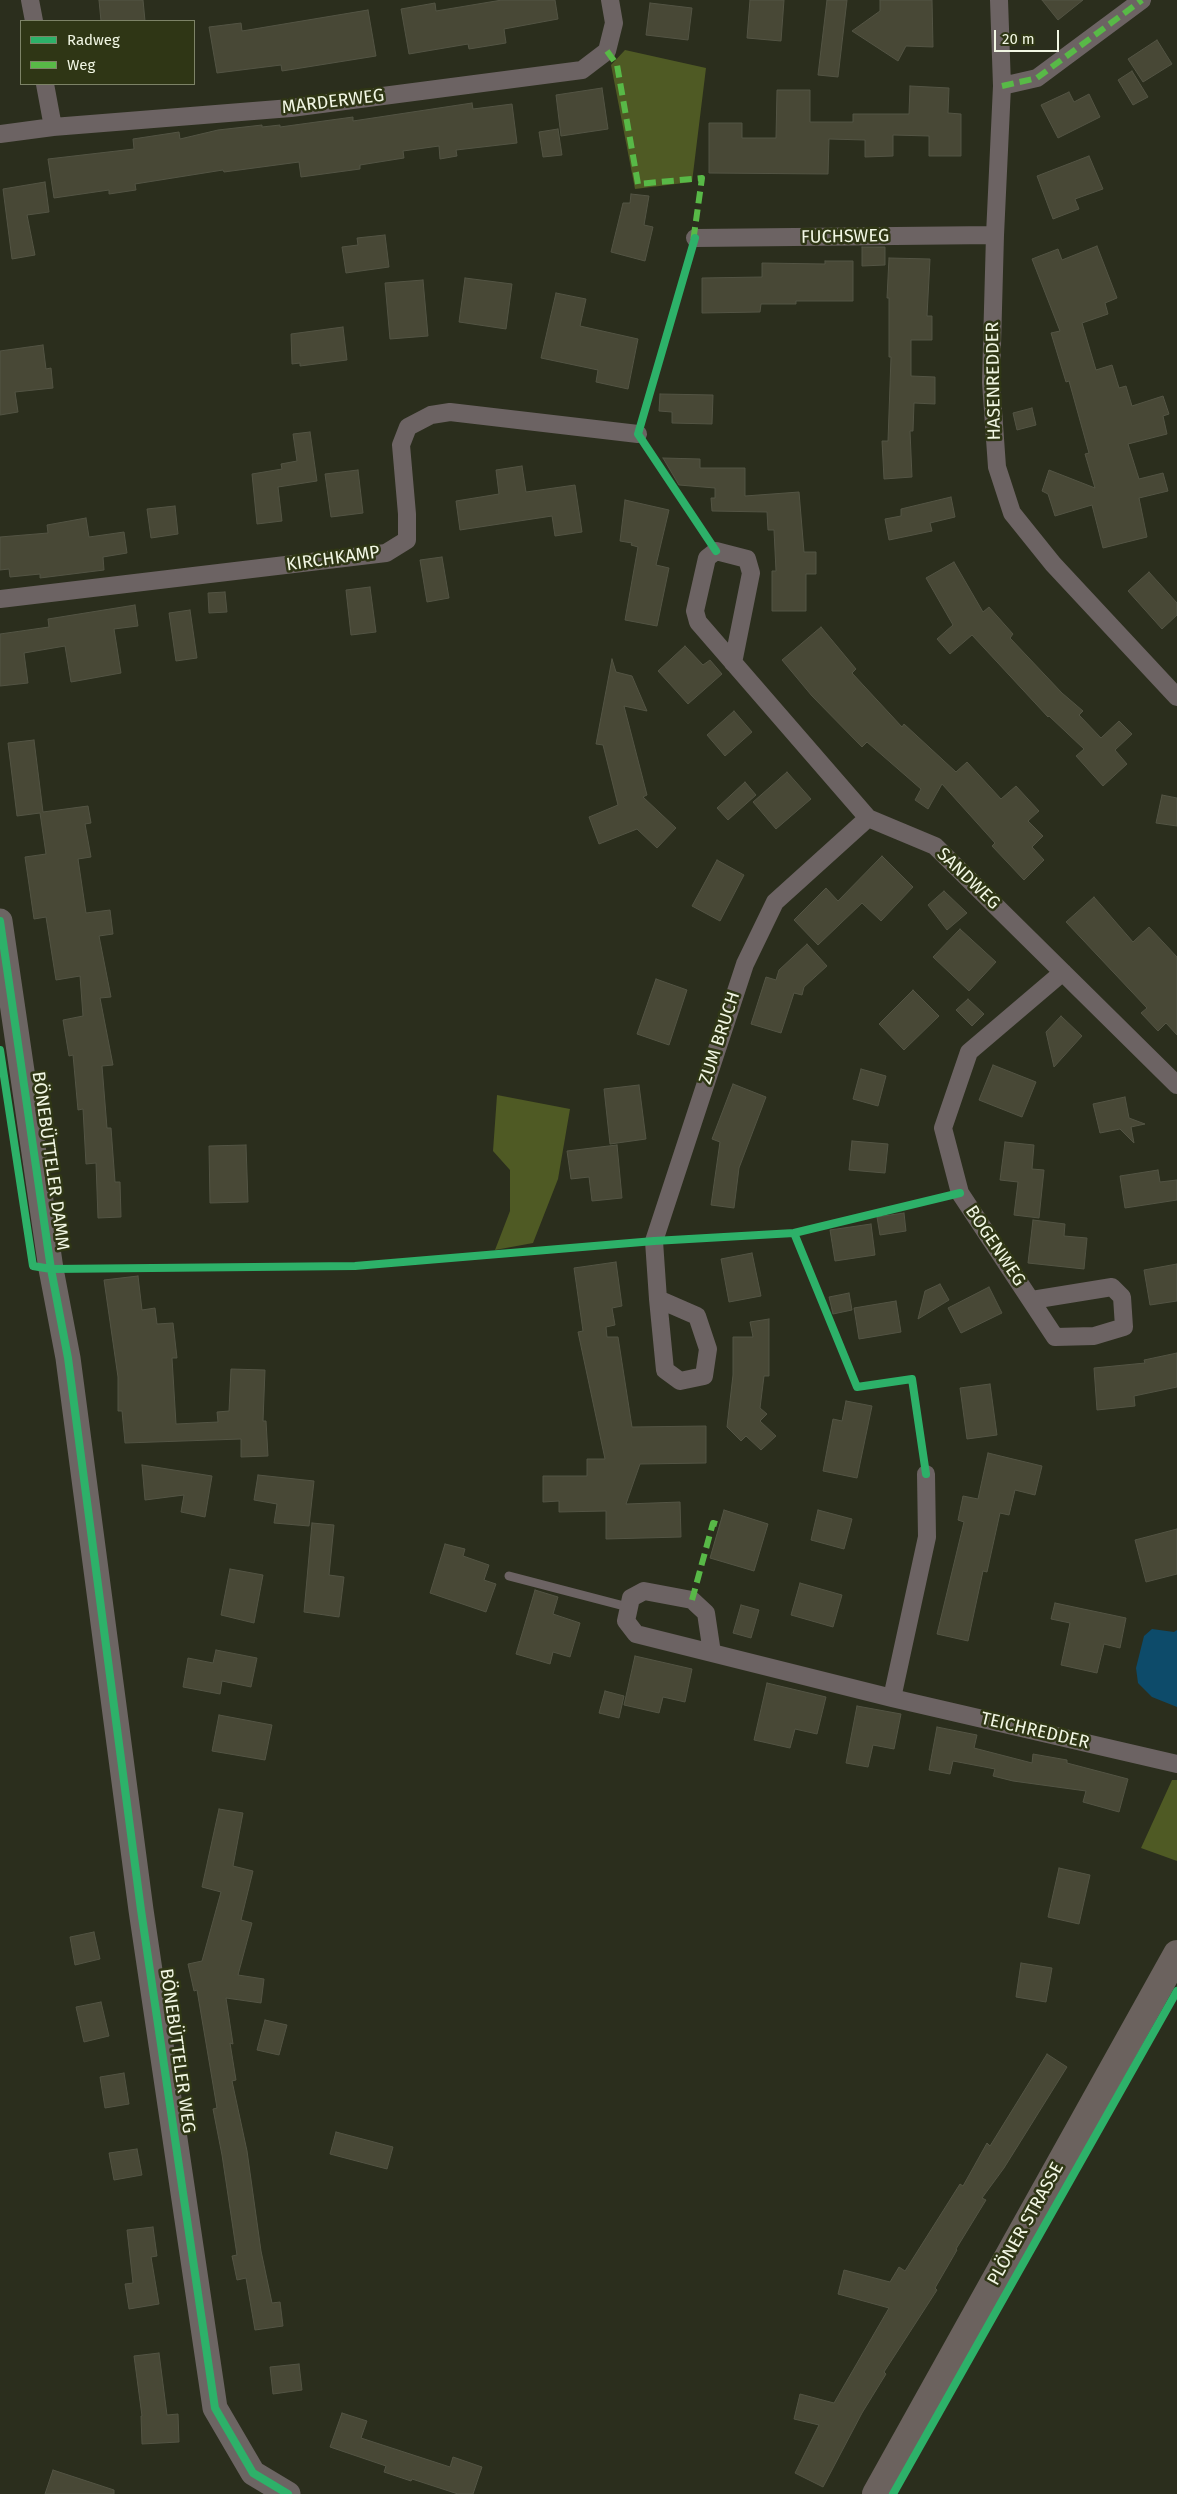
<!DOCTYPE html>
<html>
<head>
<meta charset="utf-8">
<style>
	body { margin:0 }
	#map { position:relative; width:1177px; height:2494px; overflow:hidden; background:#2b2e1d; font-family:"Fira Sans",sans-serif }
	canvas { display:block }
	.legend { position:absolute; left:20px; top:20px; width:175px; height:65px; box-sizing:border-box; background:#2f3615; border:1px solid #7d8367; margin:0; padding:6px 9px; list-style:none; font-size:15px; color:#f1f6e3 }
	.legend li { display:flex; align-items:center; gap:10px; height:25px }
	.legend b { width:25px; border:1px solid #7d8367 }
	.scale { position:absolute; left:994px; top:30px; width:65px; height:22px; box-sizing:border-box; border:2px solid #f1f6e3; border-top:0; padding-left:6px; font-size:15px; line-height:18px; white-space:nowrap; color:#f1f6e3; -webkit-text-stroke:4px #2f3615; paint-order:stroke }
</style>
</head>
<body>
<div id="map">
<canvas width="1177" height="2494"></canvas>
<ul class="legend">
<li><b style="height:6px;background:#2db169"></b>Radweg</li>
<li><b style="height:6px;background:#58b947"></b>Weg</li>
</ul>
<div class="scale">20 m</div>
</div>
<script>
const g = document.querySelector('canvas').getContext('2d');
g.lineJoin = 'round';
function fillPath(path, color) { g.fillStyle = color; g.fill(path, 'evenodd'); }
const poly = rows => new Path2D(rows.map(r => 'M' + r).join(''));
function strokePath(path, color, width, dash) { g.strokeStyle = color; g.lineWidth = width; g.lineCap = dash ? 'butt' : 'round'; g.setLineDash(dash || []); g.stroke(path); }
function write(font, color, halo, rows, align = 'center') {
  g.font = font + ' "Fira Sans",sans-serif'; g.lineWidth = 5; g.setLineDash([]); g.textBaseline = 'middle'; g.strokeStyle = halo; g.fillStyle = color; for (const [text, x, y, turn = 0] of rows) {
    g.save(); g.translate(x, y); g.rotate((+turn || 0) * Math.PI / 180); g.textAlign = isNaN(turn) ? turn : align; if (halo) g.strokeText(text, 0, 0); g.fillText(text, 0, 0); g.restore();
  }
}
const green = poly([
	[625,50,706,68,692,182,635,189,611,65],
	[497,1095,570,1109,558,1179,533,1243,495,1250,510,1211,510,1170,493,1151],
	[1172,1780,1177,1780,1177,1861,1141,1848]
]);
const water = poly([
	[1152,1629,1174,1632,1177,1630,1177,1707,1152,1697,1138,1683,1136,1668,1144,1636]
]);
const building = poly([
	[99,0,143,0,145,21,101,21,99,0],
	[502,0,555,0,558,19,504,29,506,43,469,49,468,44,409,54,401,9,435,3,436,11,502,0],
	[750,0,784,0,781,41,747,38,750,0],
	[827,0,847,0,838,77,818,75,827,0],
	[880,0,932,0,933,47,906,46,898,61,852,31,880,11,880,0],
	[1042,0,1083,0,1058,20,1042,0],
	[650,3,692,8,688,40,646,35,650,3],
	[368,10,376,56,282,71,281,65,217,73,209,27,241,23,242,31,368,10],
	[1157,40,1172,64,1143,82,1128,59,1157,40],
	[1132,71,1148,97,1133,105,1118,80,1132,71],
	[910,86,949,88,948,113,961,114,961,156,929,156,929,136,893,135,893,156,865,157,865,140,829,139,828,174,709,173,709,123,742,123,742,138,776,138,777,90,810,90,810,122,853,122,853,114,909,114,910,86],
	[602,88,608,129,561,136,556,95,602,88],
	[1069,92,1074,102,1089,94,1100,117,1058,138,1041,105,1069,92],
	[472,103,473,109,512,104,517,143,456,150,457,156,440,159,439,146,403,151,404,158,360,165,360,169,301,177,299,162,224,172,223,170,135,184,136,190,109,194,109,190,54,198,48,159,134,149,133,139,179,132,180,139,218,130,262,125,262,127,280,125,280,127,353,117,353,121,472,103],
	[558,129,562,155,543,157,539,132,558,129],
	[1089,156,1103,189,1075,199,1079,209,1053,219,1037,176,1089,156],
	[45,182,49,212,27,215,35,255,12,259,3,189,45,182],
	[631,194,649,196,644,225,653,227,645,261,611,252,623,203,630,203,631,194],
	[385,235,389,267,346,273,342,247,358,245,357,238,385,235],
	[1097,246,1117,298,1105,303,1108,314,1082,323,1096,370,1112,365,1119,388,1126,386,1132,406,1163,396,1169,414,1163,416,1167,434,1128,444,1139,479,1163,473,1168,491,1139,498,1147,537,1103,548,1092,505,1055,516,1048,494,1042,491,1049,470,1095,488,1085,454,1089,453,1069,381,1066,382,1051,333,1060,331,1032,259,1058,249,1062,260,1097,246],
	[862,247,885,247,885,265,862,266,862,247],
	[889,258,930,259,927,316,932,316,932,340,911,340,911,376,935,377,935,404,914,403,913,431,910,431,912,477,884,479,882,441,888,441,891,357,889,357,889,298,887,298,889,258],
	[825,261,853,261,853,301,796,301,796,304,761,304,760,312,702,313,702,278,762,277,762,263,825,264,825,261],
	[465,278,512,284,506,329,459,322,465,278],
	[423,280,428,336,390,339,385,283,423,280],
	[556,293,586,299,580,326,638,339,628,389,596,382,598,370,541,358,556,293],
	[343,327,347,360,300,366,300,363,292,364,291,334,343,327],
	[43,345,46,369,51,368,53,388,15,392,18,412,0,415,0,351,43,345],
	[660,394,713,395,712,424,672,423,672,412,659,411,660,394],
	[1032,408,1036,425,1017,430,1013,413,1032,408],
	[310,432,317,481,278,487,282,521,257,524,252,474,282,469,281,464,297,461,293,434,310,432],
	[663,458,700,459,700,468,745,468,745,496,799,492,804,552,816,552,816,574,806,574,806,611,772,611,772,571,776,571,774,530,768,530,767,512,712,511,711,498,715,498,715,488,679,485,663,458],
	[522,466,526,492,575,485,582,532,555,536,552,516,460,530,456,501,499,494,496,470,522,466],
	[358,470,363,513,331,517,325,474,358,470],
	[951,497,955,517,930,523,932,531,889,540,885,519,901,516,901,509,951,497],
	[625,500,669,510,656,565,669,568,657,626,625,620,638,547,631,545,632,543,620,541,625,500],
	[175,506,178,534,151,538,147,509,175,506],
	[86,518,89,537,124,532,127,553,103,557,104,570,40,578,40,574,10,577,9,569,0,570,0,537,48,533,47,525,86,518],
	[442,557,449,598,427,602,420,560,442,557],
	[954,562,983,612,989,607,1013,634,1010,638,1062,693,1083,711,1079,715,1101,738,1119,721,1132,734,1115,750,1127,764,1103,786,1076,756,1084,749,1049,716,1048,717,972,635,950,654,937,639,953,625,926,578,954,562],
	[1149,572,1177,603,1177,615,1162,629,1128,591,1149,572],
	[370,587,376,632,351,635,346,590,370,587],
	[225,592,227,612,209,613,208,593,225,592],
	[135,605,138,626,114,629,121,673,71,682,65,646,24,653,28,683,0,686,0,634,49,627,48,619,135,605],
	[190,610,197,658,176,661,169,613,190,610],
	[821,627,856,669,852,673,902,727,904,724,956,772,967,762,1001,799,1016,786,1039,811,1028,821,1043,836,1032,847,1044,860,1024,880,992,846,995,843,942,784,928,809,915,800,921,789,867,742,862,747,812,696,782,660,821,627],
	[685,646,703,665,710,660,722,674,688,704,658,671,685,646],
	[612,659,616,672,632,676,647,711,624,706,647,795,643,797,676,828,657,848,637,829,599,844,589,817,618,805,603,745,596,744,612,659],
	[734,711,752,732,725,756,707,735,734,711],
	[34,740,43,812,88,806,91,823,85,824,91,857,78,859,86,913,110,910,113,934,99,936,111,997,100,998,113,1065,102,1066,107,1128,111,1128,115,1182,120,1182,121,1217,98,1218,96,1163,86,1164,83,1109,78,1110,73,1055,69,1056,63,1020,83,1016,80,976,56,980,46,917,34,919,25,857,46,854,40,813,17,816,8,743,34,740],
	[787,772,811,799,776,829,753,802,787,772],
	[745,782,756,795,728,820,717,808,745,782],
	[1162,795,1177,798,1177,826,1156,823,1162,795],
	[882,856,913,887,881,921,862,903,818,945,794,920,826,888,838,901,882,856],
	[717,860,744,875,720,921,692,906,717,860],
	[944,891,967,913,947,930,928,905,944,891],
	[1094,897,1133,942,1149,927,1177,957,1177,1035,1166,1023,1158,1031,1141,1013,1147,1008,1066,922,1094,897],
	[960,929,996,962,969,991,933,957,960,929],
	[807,944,827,966,804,987,802,995,794,993,781,1033,751,1024,766,977,776,980,779,970,807,944],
	[656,979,687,990,669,1045,637,1034,656,979],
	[913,990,939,1016,904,1050,879,1024,913,990],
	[968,999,984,1014,972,1026,956,1010,968,999],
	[1061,1016,1082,1036,1054,1067,1046,1032,1061,1016],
	[993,1065,1036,1082,1022,1117,979,1100,993,1065],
	[861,1069,886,1076,878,1106,853,1099,861,1069],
	[733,1084,766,1097,739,1168,734,1208,711,1205,720,1142,712,1139,733,1084],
	[639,1085,646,1139,610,1144,604,1089,639,1085],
	[1125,1097,1129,1118,1145,1124,1131,1127,1134,1143,1120,1129,1100,1133,1093,1104,1125,1097],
	[852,1141,888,1144,885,1173,849,1170,852,1141],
	[1005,1142,1034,1145,1032,1169,1044,1170,1039,1218,1014,1215,1018,1182,1000,1180,1005,1142],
	[246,1145,248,1202,210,1203,209,1146,246,1145],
	[617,1145,622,1198,592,1201,589,1177,571,1179,567,1151,617,1145],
	[1158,1170,1160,1182,1177,1180,1177,1200,1125,1208,1120,1176,1158,1170],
	[904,1213,906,1231,880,1235,877,1217,904,1213],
	[1033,1220,1065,1224,1064,1236,1087,1238,1084,1269,1028,1263,1033,1220],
	[871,1224,875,1255,835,1261,830,1230,871,1224],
	[752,1253,761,1296,729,1302,721,1259,752,1253],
	[616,1262,622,1306,612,1308,615,1325,606,1327,607,1337,618,1337,632,1427,706,1426,706,1463,640,1464,626,1504,680,1502,681,1537,606,1539,606,1511,559,1512,559,1501,543,1502,543,1476,587,1476,587,1459,605,1459,578,1332,583,1331,574,1268,616,1262],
	[1177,1264,1177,1301,1150,1305,1144,1270,1177,1264],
	[138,1276,142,1310,155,1308,157,1324,173,1323,177,1358,172,1358,176,1424,218,1422,217,1412,229,1411,231,1369,265,1370,263,1421,266,1421,268,1456,241,1457,241,1439,125,1443,122,1411,118,1411,118,1377,104,1280,138,1276],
	[940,1284,949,1300,918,1319,925,1291,940,1284],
	[989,1287,1002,1313,961,1333,948,1308,989,1287],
	[849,1293,852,1310,833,1314,829,1297,849,1293],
	[896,1301,901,1332,859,1339,854,1308,896,1301],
	[769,1319,769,1376,764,1376,760,1408,767,1414,760,1421,776,1436,761,1450,746,1436,741,1441,727,1427,733,1375,733,1337,753,1337,750,1322,769,1319],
	[1177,1353,1177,1387,1134,1396,1135,1406,1097,1410,1094,1368,1145,1363,1144,1360,1177,1353],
	[990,1384,997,1435,967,1439,960,1388,990,1384],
	[846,1401,872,1406,857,1478,823,1471,833,1419,842,1421,846,1401],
	[988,1453,1042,1466,1035,1495,1015,1490,1009,1515,1000,1513,987,1572,983,1571,968,1641,937,1634,964,1522,958,1520,963,1496,978,1499,988,1453],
	[142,1465,212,1476,205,1517,181,1512,184,1495,145,1500,142,1465],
	[258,1475,314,1481,309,1526,274,1523,277,1504,254,1500,258,1475],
	[724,1510,768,1524,754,1571,710,1558,724,1510],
	[818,1510,852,1519,844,1549,811,1540,818,1510],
	[312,1523,334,1525,329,1575,344,1577,339,1617,304,1612,312,1523],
	[1177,1529,1177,1574,1146,1582,1135,1540,1177,1529],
	[445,1544,465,1549,463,1556,489,1565,484,1580,496,1584,486,1612,430,1593,445,1544],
	[230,1569,263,1575,254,1623,221,1615,230,1569],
	[800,1583,842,1595,833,1627,791,1615,800,1583],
	[535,1590,558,1597,553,1614,580,1623,570,1657,553,1652,550,1664,516,1654,535,1590],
	[1055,1603,1126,1618,1120,1648,1104,1644,1097,1673,1061,1665,1070,1623,1051,1619,1055,1603],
	[741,1605,759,1610,751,1638,733,1633,741,1605],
	[216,1650,257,1658,251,1687,222,1681,220,1694,183,1687,188,1658,213,1663,216,1650],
	[635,1656,692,1669,685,1702,663,1697,659,1713,624,1705,635,1656],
	[767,1683,826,1697,817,1734,795,1729,790,1748,754,1740,767,1683],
	[605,1691,624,1696,619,1718,599,1713,605,1691],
	[857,1706,901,1714,894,1749,873,1745,868,1767,846,1763,857,1706],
	[219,1715,272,1725,265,1760,212,1751,219,1715],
	[937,1727,977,1735,974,1748,1032,1763,1033,1754,1067,1760,1067,1763,1128,1779,1119,1812,1083,1802,1086,1791,1013,1781,993,1776,995,1769,953,1761,950,1774,929,1770,937,1727],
	[219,1809,243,1813,233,1866,253,1871,241,1920,252,1923,238,1975,264,1979,261,2003,226,1998,233,2044,230,2043,236,2080,232,2081,247,2151,261,2251,272,2303,280,2302,283,2326,255,2330,246,2278,237,2280,232,2256,237,2255,222,2155,213,2109,217,2108,197,1990,194,1991,188,1964,202,1961,221,1892,202,1887,219,1809],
	[1059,1868,1090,1875,1079,1924,1048,1917,1059,1868],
	[94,1932,100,1959,75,1965,70,1937,94,1932],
	[1021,1963,1052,1968,1046,2002,1016,1997,1021,1963],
	[101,2002,109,2036,84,2042,76,2007,101,2002],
	[265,2020,287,2025,279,2055,257,2050,265,2020],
	[1047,2054,1067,2067,1004,2168,982,2198,986,2200,956,2249,957,2250,935,2288,937,2290,884,2372,886,2374,862,2413,823,2487,795,2473,819,2425,794,2419,800,2394,834,2403,889,2308,838,2294,844,2270,890,2282,899,2267,905,2271,960,2184,963,2186,987,2143,990,2146,1047,2054],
	[124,2073,129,2104,105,2108,100,2077,124,2073],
	[336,2132,393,2147,387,2169,330,2154,336,2132],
	[137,2149,142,2175,114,2180,109,2153,137,2149],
	[153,2227,157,2256,151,2257,159,2304,129,2309,125,2284,133,2283,127,2230,153,2227],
	[159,2353,167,2415,178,2414,179,2442,142,2444,141,2416,142,2416,134,2356,159,2353],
	[299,2364,302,2390,273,2394,270,2367,299,2364],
	[342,2413,367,2421,361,2438,450,2467,453,2457,482,2467,473,2494,458,2494,412,2479,411,2481,384,2472,386,2466,330,2447,342,2413],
	[53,2470,114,2490,114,2494,45,2494,53,2470]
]);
const lane = poly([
	[509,1576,628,1607]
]);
const street = poly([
	[30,0,34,21],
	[999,0,1002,86,995,235,991,382,997,467,1012,513,1053,564,1177,697],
	[45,84,53,127],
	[1002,86,1037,78,1142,0],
	[0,134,53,127,291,108,582,70,607,51,614,23,610,0],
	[695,238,995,235],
	[0,599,386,553,407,540,407,514,401,445,408,427,431,415,450,412,638,434],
	[733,663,751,573,747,559,716,551,707,558,695,611,698,622,868,818,935,846,1177,1085],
	[658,1299,697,1316,708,1349,704,1376,680,1381,665,1370,658,1299,654,1241,745,964,775,902,868,818],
	[1032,1300,1112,1287,1122,1297,1124,1327,1094,1336,1055,1337,960,1193,943,1128,969,1052,1063,972],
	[712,1653,706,1613,692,1600,644,1591,631,1598,626,1621,636,1634,892,1698,1177,1764],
	[892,1698,927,1537,926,1474]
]);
const secondary = poly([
	[0,921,51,1269,68,1358,141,1910,215,2408,253,2473,288,2494]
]);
const primary = poly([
	[876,2494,1177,1954]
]);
const quiet = poly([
	[607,51,617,65,638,184,702,178,693,242],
	[1002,86,1037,78,1142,0],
	[692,1600,713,1523,720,1525]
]);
const cycleway = poly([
	[695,238,638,434,716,551],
	[0,921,51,1269,68,1358,141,1910,215,2408,253,2473,288,2494],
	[0,1050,33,1266,51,1269,355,1266,654,1241,794,1233,960,1193],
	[794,1233,857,1387,912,1379,926,1474],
	[893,2494,1177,1991]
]);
const streetNames = [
	["MARDERWEG",333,102,-7],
	["FUCHSWEG",845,237,-1],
	["HASENREDDER",994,381,-91],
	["KIRCHKAMP",333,559,-8],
	["SANDWEG",968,879,44],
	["ZUM BRUCH",720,1038,-72],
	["BÖNEBÜTTELER DAMM",50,1161,82],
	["BOGENWEG",995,1246,56],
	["TEICHREDDER",1035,1731,13],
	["BÖNEBÜTTELER WEG",177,2051,82],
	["PLÖNER STRASSE",1026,2224,-61]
];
fillPath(green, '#4f5a24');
fillPath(water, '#0d4b6a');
fillPath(building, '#484836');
strokePath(building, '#535444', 1);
strokePath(lane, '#6c6363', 9);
strokePath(street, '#6c6363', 18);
strokePath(secondary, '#6c6563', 25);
strokePath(primary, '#6b625e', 28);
strokePath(quiet, '#58b947', 6, [12, 6]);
strokePath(cycleway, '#2db169', 8);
write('18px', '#f1f6e3', '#2f3615', streetNames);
</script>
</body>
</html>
